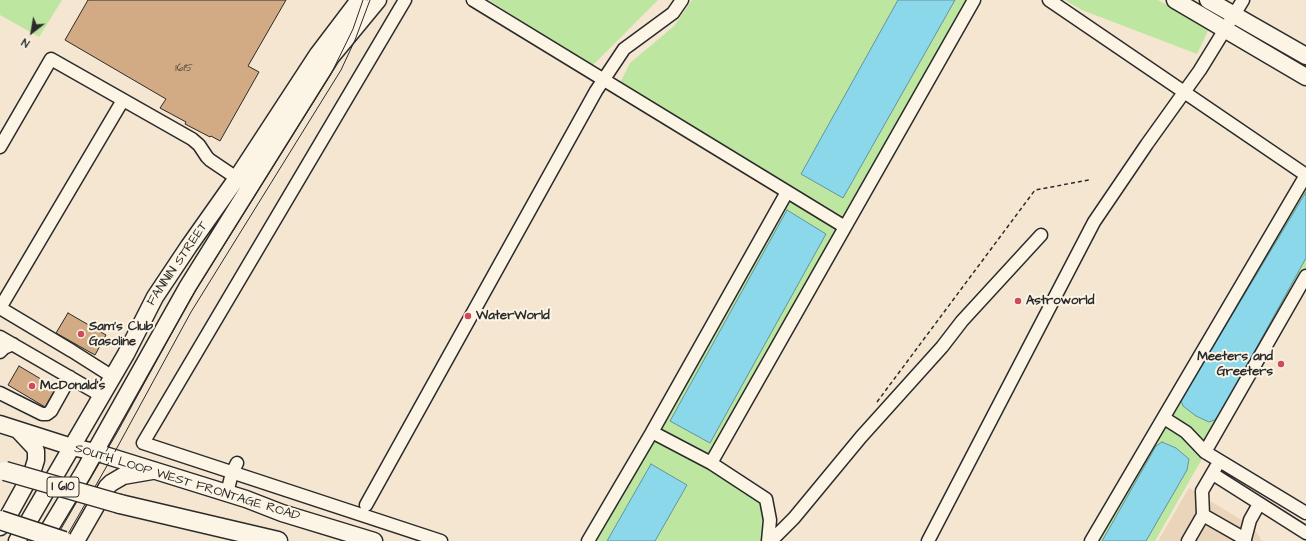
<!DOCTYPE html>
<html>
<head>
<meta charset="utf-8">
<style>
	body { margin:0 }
	#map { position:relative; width:1306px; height:541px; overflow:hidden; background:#f4e6d1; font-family:"Architects Daughter",sans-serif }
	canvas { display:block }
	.north { position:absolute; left:12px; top:12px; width:40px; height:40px; -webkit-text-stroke:3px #fcf5e5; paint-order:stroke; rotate:211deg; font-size:11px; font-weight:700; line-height:16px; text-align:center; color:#2b2b2b }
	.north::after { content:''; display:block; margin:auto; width:14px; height:18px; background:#2b2b2b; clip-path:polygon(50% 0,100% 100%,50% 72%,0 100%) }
</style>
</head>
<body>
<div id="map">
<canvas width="1306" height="541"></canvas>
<div class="north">N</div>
</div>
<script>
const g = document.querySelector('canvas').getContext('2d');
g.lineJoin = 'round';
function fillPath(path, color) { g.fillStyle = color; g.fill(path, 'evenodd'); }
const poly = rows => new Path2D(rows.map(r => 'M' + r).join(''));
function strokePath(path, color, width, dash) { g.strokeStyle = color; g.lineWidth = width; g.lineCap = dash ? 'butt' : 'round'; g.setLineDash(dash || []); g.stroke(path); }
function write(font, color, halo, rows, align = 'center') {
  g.font = font + ' "Architects Daughter",sans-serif'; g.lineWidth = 4; g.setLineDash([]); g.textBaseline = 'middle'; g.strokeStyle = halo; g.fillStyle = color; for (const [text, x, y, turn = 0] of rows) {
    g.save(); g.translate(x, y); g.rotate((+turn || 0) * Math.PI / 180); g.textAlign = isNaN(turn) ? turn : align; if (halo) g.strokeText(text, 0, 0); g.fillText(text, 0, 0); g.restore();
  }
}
const built = poly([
	[1189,488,1253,527,1262,541,1158,541]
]);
const green = poly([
	[0,0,62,0,39,37,0,15],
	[489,0,658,0,592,66],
	[692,0,972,0,849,220,620,83,630,63,674,26],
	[1065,0,1158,0,1209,29,1197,54,1082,10],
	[1306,175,1306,277,1155,541,1092,541],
	[787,192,845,227,711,463,766,499,768,541,588,541]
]);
const water = poly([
	[898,0,955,0,843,198,801,174,898,0],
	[1306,192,1306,258,1217,419,1209,422,1196,416,1183,406,1181,400,1306,192],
	[787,210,826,234,710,443,670,421,787,210],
	[1162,442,1176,448,1189,459,1187,470,1146,541,1102,541,1156,446,1162,442],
	[651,464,687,485,655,541,607,541,651,464]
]);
const building = poly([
	[88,0,286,0,248,66,259,72,220,141,211,136,210,137,185,124,186,122,160,108,166,99,65,40,88,0],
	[68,313,106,335,95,355,56,333,68,313],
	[19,366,56,388,45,407,8,385,19,366]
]);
const path = poly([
	[877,402,1035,190,1089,180]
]);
const minor = poly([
	[405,0,143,443,441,541],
	[473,0,845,227],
	[1049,0,1306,175],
	[0,147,51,59,192,139,199,145,207,157,210,160,244,183],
	[1306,276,1205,452,1306,513],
	[0,337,102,396],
	[0,352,4,348,13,344],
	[113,377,72,351,0,308,123,100],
	[0,393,42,414,47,414,51,411,70,377],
	[1164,418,1186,432,1205,452],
	[652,432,787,192],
	[711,463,766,499,770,520,768,541],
	[1213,474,1306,533],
	[227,493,232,473,237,463],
	[366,505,596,91,624,49,673,13,682,0],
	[1203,515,1202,491,1216,467],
	[1245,539,1250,520,1259,504],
	[588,541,652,432,711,463,974,0],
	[771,541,794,518,861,437,942,347,962,321,1041,235],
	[928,541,1094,222,1147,144,1200,70,1243,0],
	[1091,541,1306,175],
	[1188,541,1203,515,1245,539,1245,541]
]);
const major = poly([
	[1175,0,1306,77],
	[1208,0,1306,56],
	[0,424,72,447,95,452,246,499,282,513,374,541],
	[0,527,6,520,32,473,36,460,36,451,34,447,19,431],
	[17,541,126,354,155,297,189,246,237,178,318,54,359,0],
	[42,541,83,473,188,286,331,57,378,0],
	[76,541,107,487,111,483,123,476,152,471]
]);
const highway = poly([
	[120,504,278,541]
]);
const tram = poly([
	[54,541,118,431,191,298,331,74,353,29,363,0],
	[64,541,112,457,191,312,341,70,355,40,370,0]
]);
const highwayBridge = poly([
	[5,471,120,504],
	[0,520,64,541]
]);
const markers = [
	[1018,301,4,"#d1495b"],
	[468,316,4,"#d1495b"],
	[81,334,4,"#d1495b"],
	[1281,364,4,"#d1495b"],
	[32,386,4,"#d1495b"]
];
const numberNames = [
	["1615",184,69]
];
const shields = [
	[63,487,32]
];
const shieldNames = [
	["I 610",63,487]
];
const streetNames = [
	["FANNIN STREET",178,264,-56],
	["SOUTH LOOP WEST FRONTAGE ROAD",187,483,17]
];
const poiNames = [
	["Astroworld",1026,301],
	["WaterWorld",476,316],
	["Sam's Club",89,327],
	["Gasoline",89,342],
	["Meeters and",1273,357,"right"],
	["Greeters",1273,372,"right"],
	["McDonald's",40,386]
];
fillPath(built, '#ead4ba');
fillPath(green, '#bde6a1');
fillPath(water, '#8bd8eb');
strokePath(water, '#65939e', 1);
fillPath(building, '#d2aa83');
strokePath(building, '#2b2b2b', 1);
strokePath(minor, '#2b2b2b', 15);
strokePath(major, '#2b2b2b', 19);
strokePath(highway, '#2b2b2b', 21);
strokePath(path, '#2b2b2b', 1.5, [4, 3]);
strokePath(minor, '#fcf5e5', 12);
strokePath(major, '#fcf5e5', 16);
strokePath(highway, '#fcf5e5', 18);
strokePath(tram, '#2b2b2b', 1);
strokePath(highwayBridge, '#2b2b2b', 21, []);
strokePath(highwayBridge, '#fcf5e5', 18);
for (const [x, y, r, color] of markers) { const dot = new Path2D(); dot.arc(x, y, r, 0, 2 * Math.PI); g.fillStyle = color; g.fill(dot); strokePath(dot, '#fcf5e5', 1.5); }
write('11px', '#554b41', null, numberNames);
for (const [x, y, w] of shields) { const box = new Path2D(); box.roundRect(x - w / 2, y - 10, w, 20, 3); g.fillStyle = '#fcf5e5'; g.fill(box); strokePath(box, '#2b2b2b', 1); }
write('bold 12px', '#2b2b2b', null, shieldNames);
write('13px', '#2b2b2b', '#fcf5e5', streetNames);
write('bold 13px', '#2b2b2b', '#fcf5e5', poiNames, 'left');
</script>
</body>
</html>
